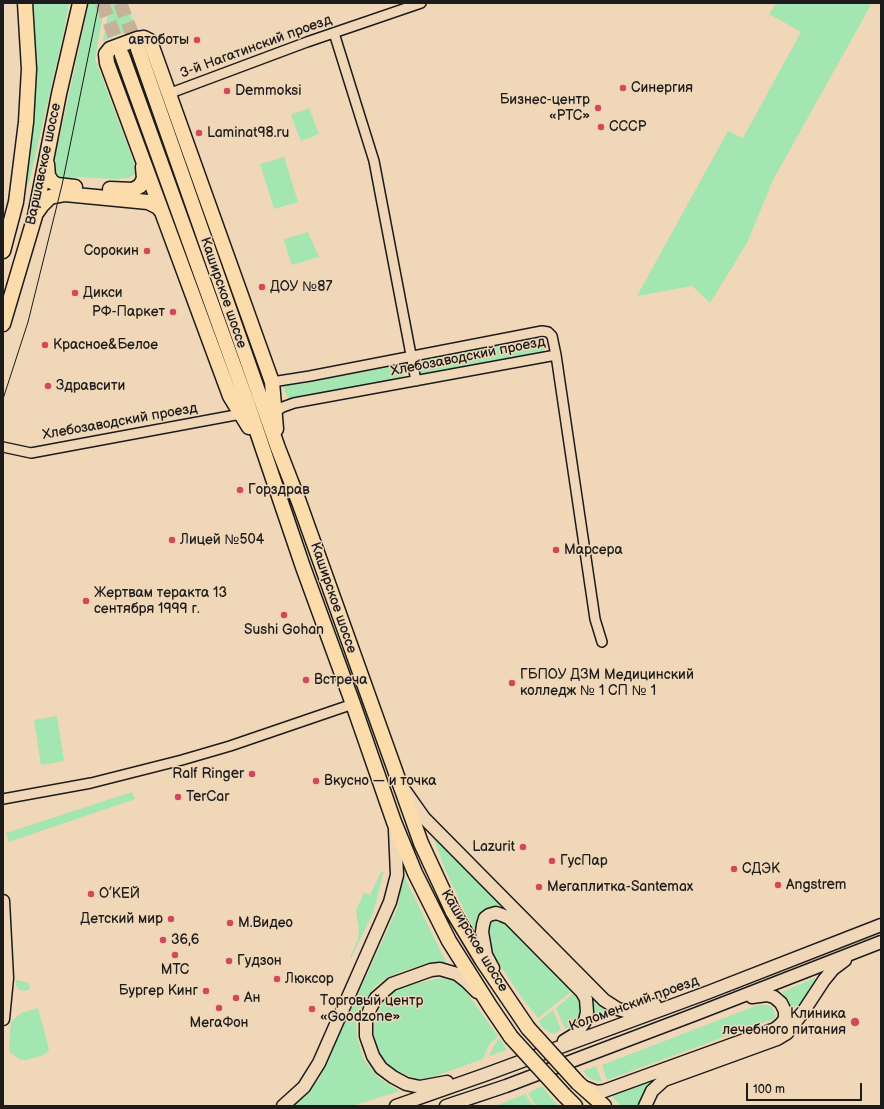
<!DOCTYPE html>
<html>
<head>
<meta charset="utf-8">
<style>
	body { margin:0 }
	#map { position:relative; width:884px; height:1109px; overflow:hidden; background:#f0d7b8; font-family:"Balsamiq Sans",sans-serif }
	canvas { display:block }
	.frame { position:absolute; inset:0; border:4px solid #1c1c1c; pointer-events:none }
	.scale { position:absolute; left:746px; top:1083px; width:116px; height:18px; box-sizing:border-box; border:2px solid #1c1c1c; border-top:0; padding-left:5px; font-size:12px; line-height:14px; white-space:nowrap; color:#1c1c1c; -webkit-text-stroke:3px #f0d7b8; paint-order:stroke }
</style>
</head>
<body>
<div id="map">
<canvas width="884" height="1109"></canvas>
<div class="frame"></div>
<div class="scale">100 m</div>
</div>
<script>
const g = document.querySelector('canvas').getContext('2d');
g.lineJoin = 'round';
function fillPath(path, color) { g.fillStyle = color; g.fill(path, 'evenodd'); }
const poly = rows => new Path2D(rows.map(r => 'M' + r).join(''));
function strokePath(path, color, width, dash) { g.strokeStyle = color; g.lineWidth = width; g.lineCap = dash ? 'butt' : 'round'; g.setLineDash(dash || []); g.stroke(path); }
function write(font, color, halo, rows, align = 'center') {
  g.font = font + ' "Balsamiq Sans",sans-serif'; g.lineWidth = 3; g.setLineDash([]); g.textBaseline = 'middle'; g.strokeStyle = halo; g.fillStyle = color; for (const [text, x, y, turn = 0] of rows) {
    g.save(); g.translate(x, y); g.rotate((+turn || 0) * Math.PI / 180); g.textAlign = isNaN(turn) ? turn : align; if (halo) g.strokeText(text, 0, 0); g.fillText(text, 0, 0); g.restore();
  }
}
const green = poly([
	[28,3,69,3,63,35,29,183,27,185,24,184],
	[89,3,105,3,95,59,136,168,134,175,128,178,118,179,74,177,59,180,54,176,53,167],
	[110,3,127,3,136,29,107,39,104,42,103,41],
	[776,3,872,3,773,180,747,243,710,303,692,286,637,296,728,131,743,138,801,32,769,14],
	[309,108,319,134,301,141,291,115],
	[284,157,298,202,274,209,260,164],
	[308,232,319,257,292,265,284,241,285,239],
	[535,339,541,339,544,343,544,350,541,353,422,375,418,370,418,362,424,359],
	[395,365,401,366,403,369,404,376,403,379,289,401,283,386,297,381],
	[57,716,64,761,41,765,34,720],
	[132,792,135,799,9,842,6,833],
	[432,834,506,908,494,907,487,910,479,934,475,930,466,914,445,869],
	[384,871,373,913,351,958,350,957,358,939,359,930,356,910,364,893,370,895,381,872],
	[403,874,447,964,436,963,426,964,405,970,388,977,374,987,364,1003,356,1020,357,1037,364,1060,378,1077,386,1083,400,1091,352,1106,294,1106,319,1079,398,907],
	[495,920,499,920,508,923,572,991,538,1018,522,998,492,953,489,932,489,926],
	[442,978,460,983,498,1036,489,1045,483,1059,427,1079,419,1080,395,1070,382,1058,378,1051,374,1035,375,1022,382,1004,395,990,417,983],
	[815,978,816,981,790,1020,790,1002,782,992],
	[16,980,29,983,30,989,25,991,19,990,16,985],
	[574,993,579,1001,579,1014,574,1025,565,1029,556,1008],
	[592,998,608,1011,613,1014,592,1023,594,1014],
	[758,1005,767,1005,772,1007,776,1016,773,1019,607,1080,602,1065],
	[38,1008,49,1049,47,1053,41,1056,25,1060,19,1059,10,1052,9,1046,11,1022,21,1013],
	[553,1010,561,1030,554,1034,546,1030,541,1026,539,1021],
	[500,1038,507,1050,489,1056,496,1042],
	[596,1066,602,1082,590,1079,583,1071],
	[654,1078,652,1082,645,1091,639,1106,621,1106,612,1096,612,1094],
	[542,1086,550,1096,559,1106,536,1106,528,1093],
	[525,1094,533,1106,495,1106]
]);
const primaryTunnel = poly([
	[102,3,122,55],
	[120,3,138,49]
]);
const street = poly([
	[334,33,374,161,416,381],
	[168,94,307,42,421,3],
	[272,382,310,376,542,331,548,332,552,336,556,355,595,619,602,642],
	[275,412,283,407,294,403,556,355],
	[3,447,31,453,241,414],
	[3,799,91,783,182,760,230,746,353,704]
]);
const secondary = poly([
	[405,791,424,818,604,1000,618,1009,625,1011,632,1011,655,1005],
	[3,901,7,978,3,1019],
	[493,968,486,955,482,932,483,925,485,918,489,915,496,913,502,915,509,918,582,992,586,999,587,1012,585,1021,577,1033,564,1041],
	[447,1082,420,1087,406,1084,393,1077,381,1068,373,1056,366,1036,366,1021,370,1009,376,998,392,984,431,970,440,969,457,974,466,981,477,992],
	[584,1087,597,1092,604,1091,775,1029,781,1024,785,1019,785,1011,781,1003,774,997,767,995,752,997],
	[283,1106,304,1087,319,1063,390,902,397,875,395,830],
	[396,1106,487,1074,709,992,881,925],
	[446,1106,506,1086,696,1014,881,942],
	[645,1106,652,1091,664,1080,777,1039,787,1033,803,1012,824,980,833,969,845,960]
]);
const primary = poly([
	[138,49,278,448,299,502,421,843,453,912,482,960,528,1028],
	[122,55,247,402,303,567,353,704,394,822,415,873,449,941,490,1006,511,1037],
	[47,164,48,176,52,182,57,185,75,187],
	[110,189,133,190,140,186,144,179,143,167],
	[37,212,42,205,50,197,65,194,148,202,158,207,162,212],
	[3,251,16,202,26,122,29,69,25,3],
	[3,324,35,216,59,94,80,3],
	[249,427,230,396,107,63,106,54,110,49,137,39,144,38,150,41,272,382,276,429],
	[578,1083,604,1106],
	[564,1095,575,1106]
]);
const tram = poly([
	[3,399,28,322,62,185,99,3]
]);
const primaryBridge = poly([
	[528,1028,578,1083],
	[511,1037,564,1095]
]);
const markers = [
	[197,40,4,"#d1495b"],
	[623,88,4,"#d1495b"],
	[227,91,4,"#d1495b"],
	[598,108,4,"#d1495b"],
	[601,127,4,"#d1495b"],
	[199,133,4,"#d1495b"],
	[147,251,4,"#d1495b"],
	[262,287,4,"#d1495b"],
	[75,293,4,"#d1495b"],
	[173,312,4,"#d1495b"],
	[45,345,4,"#d1495b"],
	[48,386,4,"#d1495b"],
	[240,490,4,"#d1495b"],
	[172,540,4,"#d1495b"],
	[556,550,4,"#d1495b"],
	[86,601,4,"#d1495b"],
	[284,615,4,"#d1495b"],
	[306,680,4,"#d1495b"],
	[512,683,4,"#d1495b"],
	[252,774,4,"#d1495b"],
	[316,781,4,"#d1495b"],
	[178,797,4,"#d1495b"],
	[523,847,4,"#d1495b"],
	[552,861,4,"#d1495b"],
	[734,869,4,"#d1495b"],
	[778,885,4,"#d1495b"],
	[539,887,4,"#d1495b"],
	[91,894,4,"#d1495b"],
	[171,919,4,"#d1495b"],
	[230,923,4,"#d1495b"],
	[163,940,4,"#d1495b"],
	[175,955,4,"#d1495b"],
	[229,961,4,"#d1495b"],
	[277,979,4,"#d1495b"],
	[206,991,4,"#d1495b"],
	[236,998,4,"#d1495b"],
	[219,1008,4,"#d1495b"],
	[312,1009,4,"#d1495b"],
	[855,1022,5,"#d1495b"]
];
const poiNames = [
	["автоботы",189,40,"right"],
	["Синергия",631,88],
	["Demmoksi",235,91],
	["Бизнес-центр",590,100,"right"],
	["«РТС»",590,116,"right"],
	["СССР",609,127],
	["Laminat98.ru",207,133],
	["Сорокин",139,251,"right"],
	["ДОУ №87",270,287],
	["Дикси",83,293],
	["РФ-Паркет",165,312,"right"],
	["Красное&Белое",53,345],
	["Здравсити",56,386],
	["Горздрав",248,490],
	["Лицей №504",180,540],
	["Марсера",564,550],
	["Жертвам теракта 13",94,593],
	["сентября 1999 г.",94,609],
	["Sushi Gohan",284,630,"center"],
	["ГБПОУ ДЗМ Медицинский",520,675],
	["колледж № 1 СП № 1",520,691],
	["Встреча",314,680],
	["Ralf Ringer",244,774,"right"],
	["Вкусно — и точка",324,781],
	["TerCar",186,797],
	["Lazurit",515,847,"right"],
	["ГусПар",560,861],
	["СДЭК",742,869],
	["Angstrem",786,885],
	["Мегаплитка-Santemax",547,887],
	["О’КЕЙ",99,894],
	["Детский мир",163,919,"right"],
	["М.Видео",238,923],
	["36,6",171,940],
	["Гудзон",237,961],
	["МТС",175,970,"center"],
	["Люксор",285,979],
	["Бургер Кинг",198,991,"right"],
	["Ан",244,998],
	["Торговый центр",320,1001],
	["«Goodzone»",320,1017],
	["Клиника",846,1014,"right"],
	["лечебного питания",846,1030,"right"],
	["МегаФон",219,1023,"center"]
];
const streetNames = [
	["3-й Нагатинский проезд",256,47,-20],
	["Варшавское шоссе",44,164,-78],
	["Каширское шоссе",223,293,71],
	["Хлебозаводский проезд",468,357,-11],
	["Хлебозаводский проезд",120,422,-10],
	["Каширское шоссе",333,598,71],
	["Каширское шоссе",474,941,59],
	["Коломенский проезд",634,1004,-20]
];
fillPath(green, '#a3e6b1');
strokePath(primaryTunnel, '#c6b299', 14, [14, 7]);
strokePath(street, '#1c1c1c', 12);
strokePath(secondary, '#1c1c1c', 15);
strokePath(primary, '#1c1c1c', 17);
strokePath(street, '#f0d7b8', 9);
strokePath(secondary, '#f0d7b8', 12);
strokePath(primary, '#fddcac', 14);
strokePath(tram, '#1c1c1c', 1);
strokePath(primaryBridge, '#1c1c1c', 17, []);
strokePath(primaryBridge, '#fddcac', 14);
for (const [x, y, r, color] of markers) { const dot = new Path2D(); dot.arc(x, y, r, 0, 2 * Math.PI); g.fillStyle = color; g.fill(dot); strokePath(dot, '#f0d7b8', 1.5); }
write('14px', '#1c1c1c', '#f0d7b8', poiNames, 'left');
write('14px', '#1c1c1c', '#f0d7b8', streetNames);
</script>
</body>
</html>
